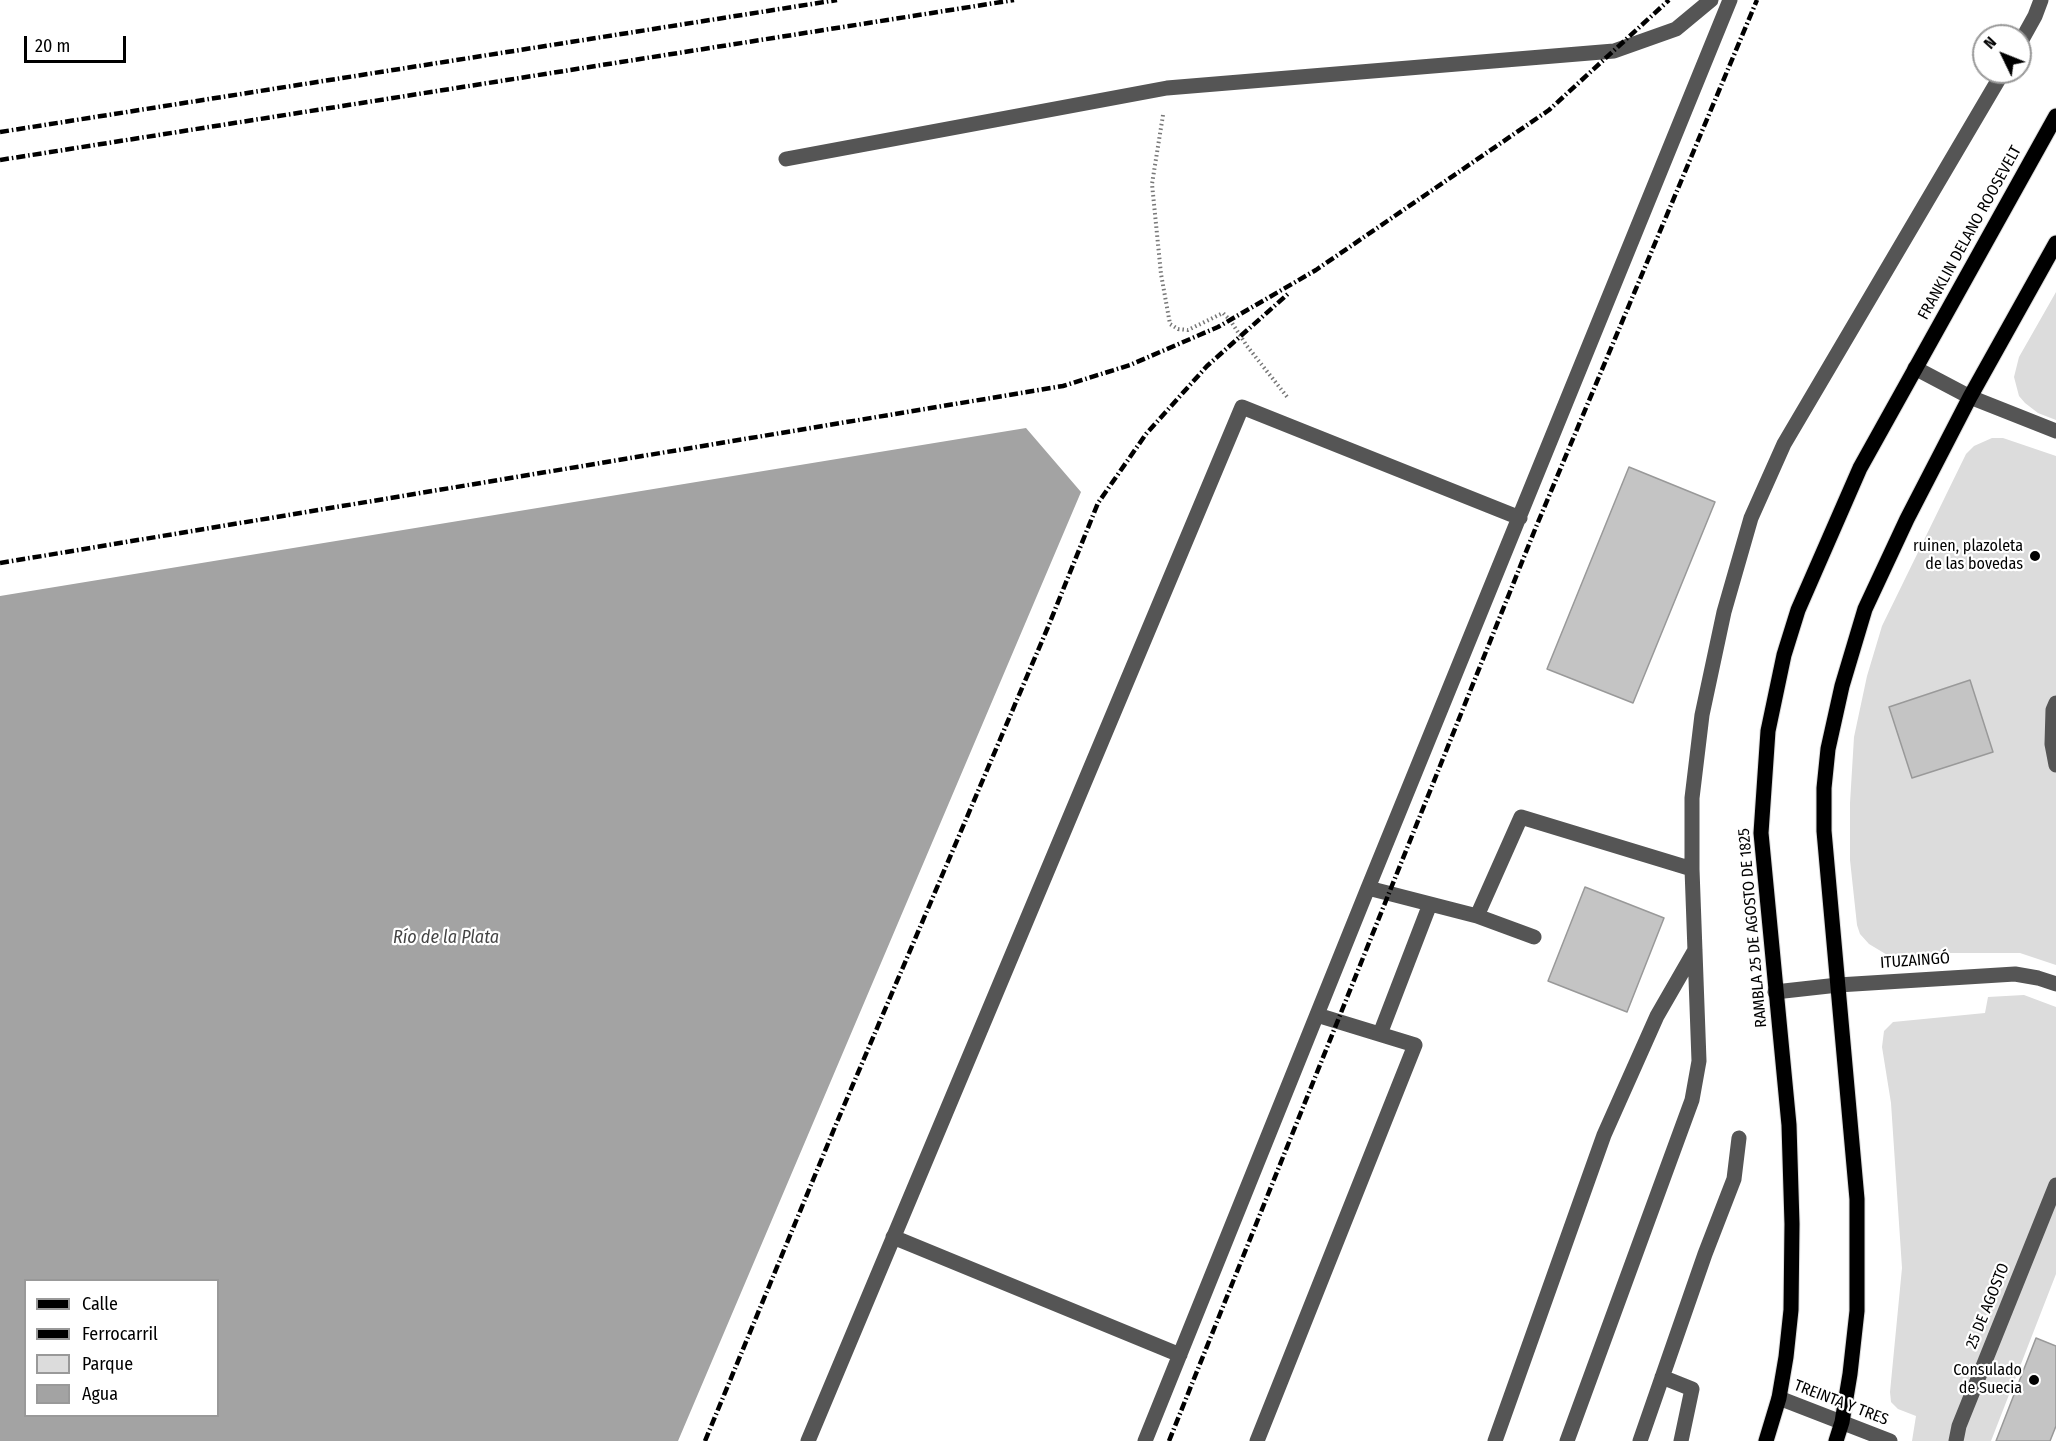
<!DOCTYPE html>
<html>
<head>
<meta charset="utf-8">
<style>
	body { margin:0 }
	#map { position:relative; width:2056px; height:1441px; overflow:hidden; background:#fff; font-family:"Fira Sans Condensed",sans-serif }
	canvas { display:block }
	.legend { position:absolute; left:24px; top:1279px; width:195px; height:138px; box-sizing:border-box; background:#fff; border:2px solid #999; margin:0; padding:8px 10px; list-style:none; font-size:18px; color:#000 }
	.legend li { display:flex; align-items:center; gap:12px; height:30px }
	.legend b { width:30px; border:2px solid #999 }
	.north { position:absolute; left:1972px; top:24px; width:60px; height:60px; box-sizing:border-box; background:#fff; border:2px solid #999; border-radius:50%; rotate:313deg; font-size:16px; font-weight:700; line-height:24px; text-align:center; color:#000 }
	.north::after { content:''; display:block; margin:auto; width:21px; height:27px; background:#000; clip-path:polygon(50% 0,100% 100%,50% 72%,0 100%) }
	.scale { position:absolute; left:24px; top:36px; width:102px; height:27px; box-sizing:border-box; border:3px solid #000; border-top:0; padding-left:8px; font-size:18px; line-height:21px; white-space:nowrap; color:#000; -webkit-text-stroke:4px #fff; paint-order:stroke }
</style>
</head>
<body>
<div id="map">
<canvas width="2056" height="1441"></canvas>
<ul class="legend">
<li><b style="height:8px;background:#000"></b>Calle</li>
<li><b style="height:8px;background:#000"></b>Ferrocarril</li>
<li><b style="height:16px;background:#dcdcdc"></b>Parque</li>
<li><b style="height:16px;background:#a3a3a3"></b>Agua</li>
</ul>
<div class="north">N</div>
<div class="scale">20 m</div>
</div>
<script>
const g = document.querySelector('canvas').getContext('2d');
g.lineJoin = 'round';
function fillPath(path, color) { g.fillStyle = color; g.fill(path, 'evenodd'); }
const poly = rows => new Path2D(rows.map(r => 'M' + r).join(''));
function strokePath(path, color, width, dash) { g.strokeStyle = color; g.lineWidth = width; g.lineCap = dash ? 'butt' : 'round'; g.setLineDash(dash || []); g.stroke(path); }
function write(font, color, halo, rows, align = 'center') {
  g.font = font + ' "Fira Sans Condensed",sans-serif'; g.lineWidth = 4.5; g.setLineDash([]); g.textBaseline = 'middle'; g.strokeStyle = halo; g.fillStyle = color; for (const [text, x, y, turn = 0] of rows) {
    g.save(); g.translate(x, y); g.rotate((+turn || 0) * Math.PI / 180); g.textAlign = isNaN(turn) ? turn : align; if (halo) g.strokeText(text, 0, 0); g.fillText(text, 0, 0); g.restore();
  }
}
const green = poly([
	[2056,292,2056,420,2038,413,2025,403,2019,396,2014,377,2019,357],
	[1992,438,2003,438,2056,456,2056,965,2020,953,1944,953,1903,957,1889,956,1869,944,1860,934,1857,925,1850,860,1850,803,1854,737,1867,676,1882,626,1966,454,1974,446],
	[2024,995,2056,1007,2056,1274,1991,1441,1912,1441,1916,1416,1898,1409,1891,1402,1890,1392,1902,1268,1891,1103,1882,1047,1884,1031,1893,1022,1985,1013,1988,997]
]);
const water = poly([
	[1026,428,1081,492,678,1441,0,1441,0,596],
	[26,1280,218,1280,218,1416,26,1416]
]);
const building = poly([
	[1629,467,1715,502,1633,703,1547,669,1629,467],
	[1970,680,1993,752,1912,778,1889,707,1970,680],
	[1585,887,1664,918,1627,1012,1548,981,1585,887],
	[2036,1338,2056,1346,2056,1426,2050,1441,1996,1441,2036,1338]
]);
const path = poly([
	[1163,115,1152,184,1161,274,1170,324,1178,329,1188,330,1223,313,1230,320,1247,346,1288,398]
]);
const minor = poly([
	[2020,43,2035,16,2041,0],
	[786,159,1167,88,1614,51,1676,29,1711,0],
	[1915,368,1970,397,2056,431],
	[2056,703,2053,710,2052,744,2056,765],
	[1368,888,1477,916,1534,937],
	[1477,916,1521,817,1692,869],
	[1775,992,1838,985,2015,974,2038,978,2056,984],
	[1380,1034,1430,904],
	[893,1237,1180,1355],
	[1662,1377,1692,1389,1681,1441],
	[1779,1398,1890,1441],
	[808,1441,1242,407,1520,518],
	[1145,1441,1368,888,1730,0],
	[1257,1441,1415,1045,1317,1015],
	[1495,1441,1604,1135,1657,1016,1695,950],
	[1567,1441,1692,1100,1699,1061,1692,869,1692,798,1702,715,1724,612,1751,518,1784,444,2003,72],
	[1640,1441,1705,1254,1734,1179,1739,1138],
	[1956,1441,1959,1426,2056,1185]
]);
const major = poly([
	[1766,1441,1779,1398,1786,1357,1791,1310,1792,1224,1789,1125,1761,833,1768,731,1784,655,1798,610,1860,468,2056,116],
	[1836,1441,1842,1422,1850,1374,1857,1311,1857,1199,1824,831,1824,788,1828,749,1842,686,1865,609,1907,519,1970,397,2056,243]
]);
const rail = poly([
	[0,132,837,0],
	[0,160,1014,0],
	[0,563,1063,386,1130,365,1218,327,1316,270,1549,110,1669,0],
	[705,1441,837,1122,1048,627,1098,503,1146,434,1207,366,1289,293],
	[1169,1441,1536,527,1757,0]
]);
const markers = [
	[2035,556,6,"#000"],
	[2034,1380,6,"#000"]
];
const streetNames = [
	["FRANKLIN DELANO ROOSEVELT",1970,233,-61],
	["RAMBLA 25 DE AGOSTO DE 1825",1753,928,-95],
	["ITUZAINGÓ",1915,961,-4],
	["25 DE AGOSTO",1988,1306,-68],
	["TREINTA Y TRES",1841,1403,21]
];
const poiNames = [
	["ruinen, plazoleta",2023,547],
	["de las bovedas",2023,565],
	["Consulado",2022,1371],
	["de Suecia",2022,1389]
];
const waterNames = [
	["Río de la Plata",446,938]
];
fillPath(green, '#dcdcdc');
fillPath(water, '#a3a3a3');
fillPath(building, '#c4c4c4');
strokePath(building, '#999', 1.5);
strokePath(major, '#dbdbdb', 17);
strokePath(path, '#777', 4, [1.5, 3]);
strokePath(minor, '#555', 15);
strokePath(major, '#000', 15);
strokePath(rail, '#000', 4.5, [9, 3, 1.5, 3]);
for (const [x, y, r, color] of markers) { const dot = new Path2D(); dot.arc(x, y, r, 0, 2 * Math.PI); g.fillStyle = color; g.fill(dot); strokePath(dot, '#fff', 2); }
write('16px', '#000', '#fff', streetNames);
write('16px', '#000', '#fff', poiNames, 'right');
write('italic 18px', '#444', '#fff', waterNames);
</script>
</body>
</html>
